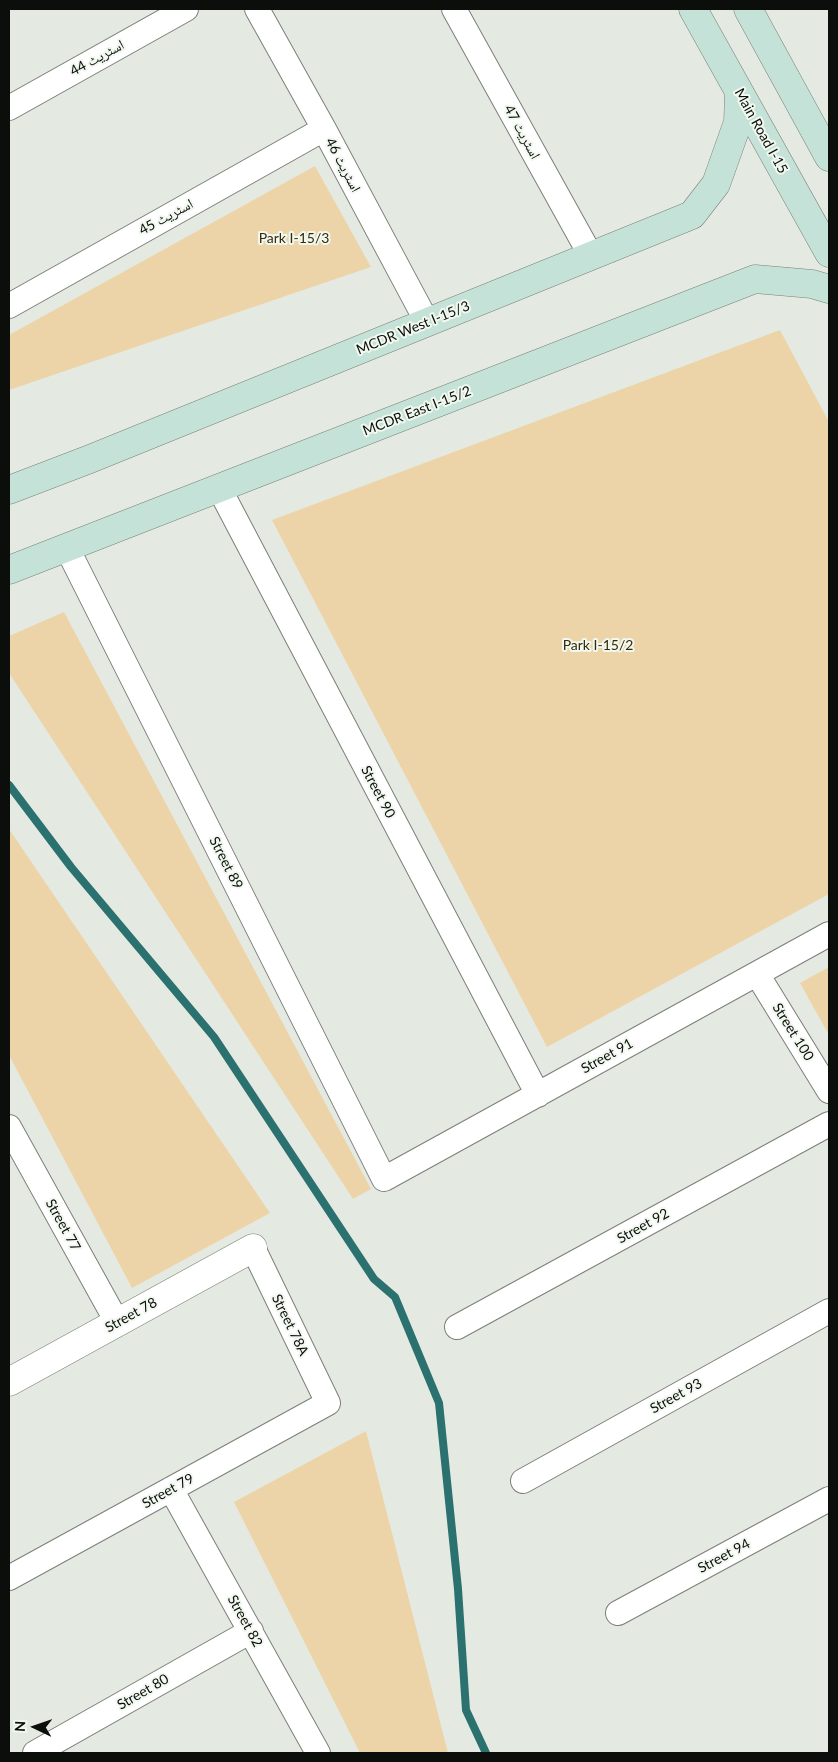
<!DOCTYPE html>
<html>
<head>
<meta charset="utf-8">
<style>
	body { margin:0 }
	#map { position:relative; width:838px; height:1762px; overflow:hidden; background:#e4eae2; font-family:Lato,sans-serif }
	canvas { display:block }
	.frame { position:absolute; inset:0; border:10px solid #0c0e0b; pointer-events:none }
	.north { position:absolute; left:10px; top:1702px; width:50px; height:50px; -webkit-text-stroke:4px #f1f8ef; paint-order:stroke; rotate:273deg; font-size:14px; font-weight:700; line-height:20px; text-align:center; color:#0c0e0b }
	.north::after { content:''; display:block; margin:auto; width:18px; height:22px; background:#0c0e0b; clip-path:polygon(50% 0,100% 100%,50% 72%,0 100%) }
</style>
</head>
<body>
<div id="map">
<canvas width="838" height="1762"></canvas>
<div class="frame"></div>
<div class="north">N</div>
</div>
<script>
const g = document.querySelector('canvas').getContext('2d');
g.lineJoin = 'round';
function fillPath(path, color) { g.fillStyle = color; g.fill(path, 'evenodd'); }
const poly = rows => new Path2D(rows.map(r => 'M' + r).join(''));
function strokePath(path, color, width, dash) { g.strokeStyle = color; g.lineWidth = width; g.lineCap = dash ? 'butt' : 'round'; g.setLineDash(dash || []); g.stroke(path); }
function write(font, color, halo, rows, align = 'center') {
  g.font = font + ' Lato,"Noto Naskh Arabic",sans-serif'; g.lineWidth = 4; g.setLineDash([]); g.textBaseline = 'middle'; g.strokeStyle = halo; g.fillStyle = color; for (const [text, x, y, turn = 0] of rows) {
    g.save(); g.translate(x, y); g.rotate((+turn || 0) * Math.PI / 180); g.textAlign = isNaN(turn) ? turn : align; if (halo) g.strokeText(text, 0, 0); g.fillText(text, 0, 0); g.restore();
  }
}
const green = poly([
	[315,166,371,267,9,390,9,335],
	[780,330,829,422,829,894,547,1047,272,520],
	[64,612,371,1189,353,1199,9,673,9,636],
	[9,829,270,1213,132,1288,9,1055],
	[829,967,829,1035,800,983],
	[366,1431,448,1753,360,1753,234,1502]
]);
const stream = poly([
	[9,785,71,867,214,1037,374,1279,395,1297,439,1403,458,1589,466,1710,486,1753]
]);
const minor = poly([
	[257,9,324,129,427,322],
	[454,9,591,256],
	[9,108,186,9],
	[9,306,324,129],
	[219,488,538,1095],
	[67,548,384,1179,829,934],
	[757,974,829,1091],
	[9,1127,117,1322],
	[457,1327,829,1124],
	[523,1481,829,1311],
	[171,1489,318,1753],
	[9,1578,328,1403,253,1248],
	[618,1613,829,1499],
	[35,1753,251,1631]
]);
const tertiary = poly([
	[9,1382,253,1248]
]);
const secondary = poly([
	[693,9,829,253],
	[748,9,829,157],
	[9,490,90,459,692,215,716,184,738,122,739,93],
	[9,570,755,279,812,284,829,289]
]);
const streetNames = [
	["اسٹریٹ 44",97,58,-29],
	["Main Road I-15",761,131,61],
	["اسٹریٹ 47",522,132,61],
	["اسٹریٹ 46",343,165,62],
	["اسٹریٹ 45",166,217,-29],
	["MCDR West I-15/3",413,328,-22],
	["MCDR East I-15/2",417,411,-21],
	["Street 90",378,792,62],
	["Street 89",226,863,63],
	["Street 100",793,1032,58],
	["Street 91",607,1056,-29],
	["Street 77",63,1225,61],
	["Street 92",643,1226,-29],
	["Street 78",131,1315,-29],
	["Street 78A",290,1325,64],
	["Street 93",676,1396,-29],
	["Street 79",168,1491,-29],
	["Street 94",724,1556,-28],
	["Street 82",245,1621,61],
	["Street 80",143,1692,-30]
];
const parkNames = [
	["Park I-15/3",294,238],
	["Park I-15/2",598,645]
];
fillPath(green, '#edd4a8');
strokePath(stream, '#2a7170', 8);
strokePath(minor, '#7a8078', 26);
strokePath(tertiary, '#7a8078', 29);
strokePath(secondary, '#7a8078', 29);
strokePath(minor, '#fff', 24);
strokePath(tertiary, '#fff', 28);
strokePath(secondary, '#c4e2d7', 28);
write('14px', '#0c0e0b', '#f1f8ef', streetNames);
write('14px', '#38290b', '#f1f8ef', parkNames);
</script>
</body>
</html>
